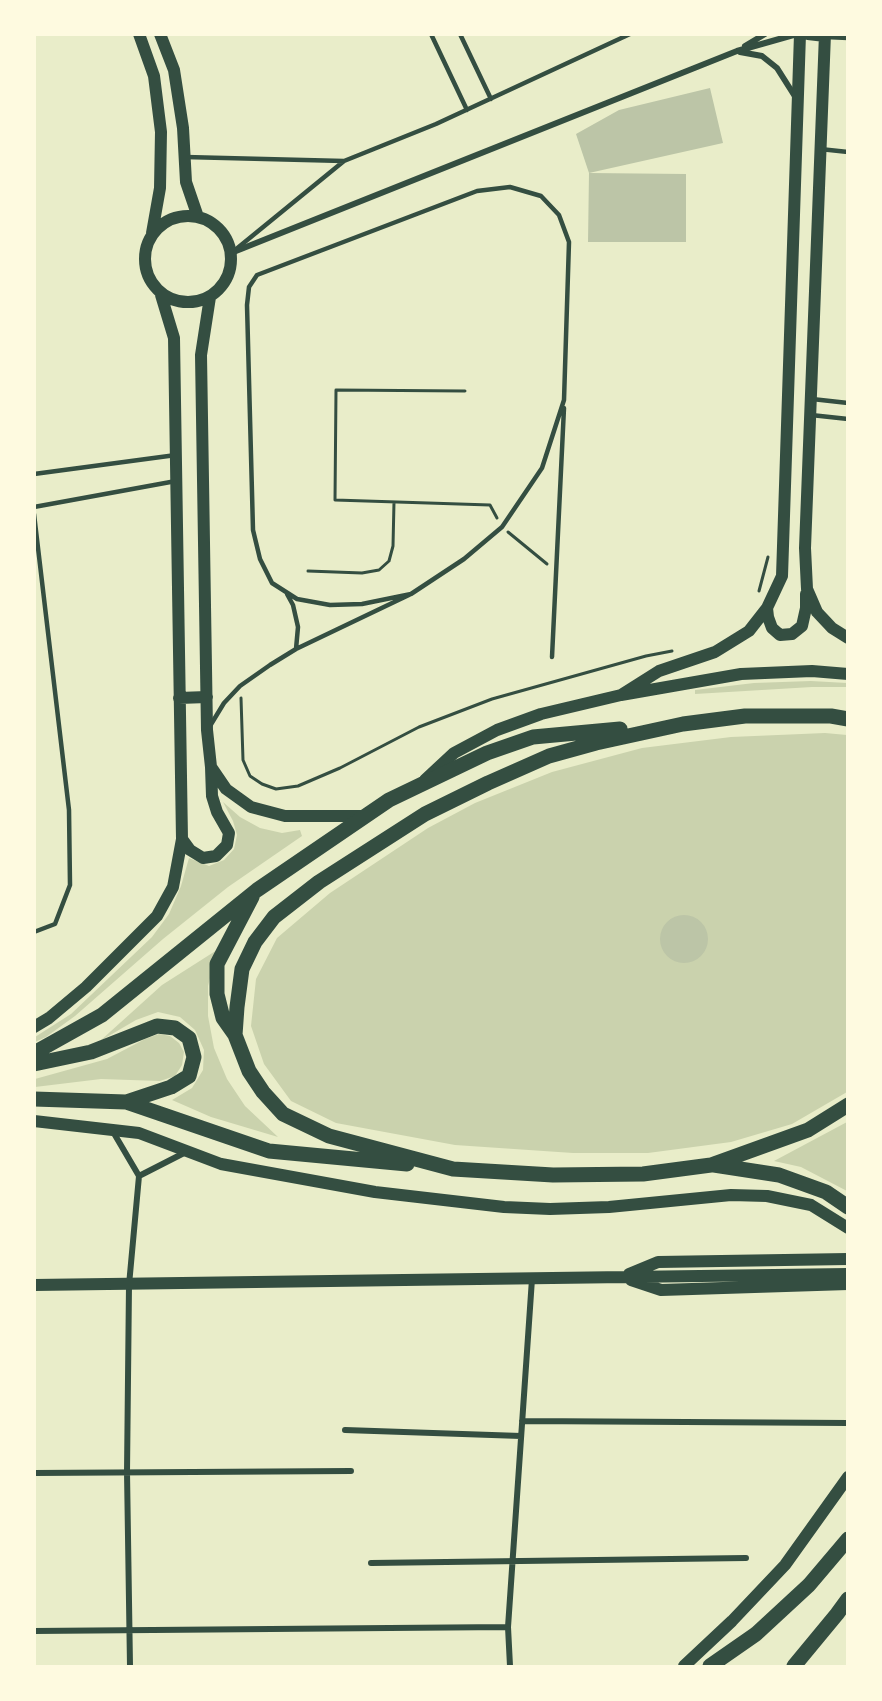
<!DOCTYPE html>
<html>
<head>
<meta charset="utf-8">
<style>
	body { margin:0 }
	#map { position:relative; width:882px; height:1701px; overflow:hidden; background:#e9edc9; font-family:Overpass,sans-serif }
	canvas { display:block }
	.frame { position:absolute; inset:0; border:36px solid #fefae0; pointer-events:none }
</style>
</head>
<body>
<div id="map">
<canvas width="882" height="1701"></canvas>
<div class="frame"></div>
</div>
<script>
const g = document.querySelector('canvas').getContext('2d');
g.lineJoin = 'round';
function fillPath(path, color) { g.fillStyle = color; g.fill(path, 'evenodd'); }
const poly = rows => new Path2D(rows.map(r => 'M' + r).join(''));
function strokePath(path, color, width, dash) { g.strokeStyle = color; g.lineWidth = width; g.lineCap = dash ? 'butt' : 'round'; g.setLineDash(dash || []); g.stroke(path); }
const green = poly([
	[811,681,847,683,847,687,812,687,695,694,695,690,754,683],
	[825,733,847,735,847,1092,792,1124,731,1142,648,1153,573,1153,455,1145,336,1123,291,1101,264,1064,251,1026,256,979,277,938,330,893,428,828,475,803,552,772,642,748,731,737],
	[223,802,240,817,260,828,282,833,300,830,302,836,228,887,163,939,75,1016,46,1037,35,1042,35,1037,71,1014,152,937,169,914,181,886,189,858,209,866,224,860,234,849,237,835,233,821],
	[217,950,208,986,208,1016,214,1048,227,1079,245,1106,278,1137,211,1117,172,1100,192,1088,203,1070,204,1050,195,1030,180,1017,158,1012,136,1020,100,1041,162,985],
	[159,1034,170,1036,179,1043,184,1052,182,1065,175,1076,160,1081,101,1079,35,1087,35,1079,107,1059,145,1039],
	[847,1122,847,1191,801,1167,774,1161]
]);
const building = poly([
	[710,88,723,143,589,173,576,134,619,110],
	[589,173,686,174,686,242,588,242],
	'660 939a24 24 0 1 1 48 0a24 24 0 1 1-48 0Z'
]);
const path = poly([
	[465,391,336,390,335,500,490,505,497,518],
	[508,532,547,564],
	[308,571,362,573,379,570,389,561,393,546,394,502],
	[759,591,768,557],
	[241,698,243,760,250,776,262,784,276,789,298,786,340,768,419,727,492,699,646,656,672,651]
]);
const service = poly([
	[431,34,467,110],
	[460,34,491,99],
	[826,37,848,38],
	[820,149,848,152],
	[185,157,344,161],
	[235,250,344,161,436,124,630,34],
	[812,399,848,403],
	[811,415,848,419],
	[34,474,176,455],
	[34,507,176,481],
	[34,514,69,810,70,885,55,924,34,932],
	[287,594,293,605,298,627,296,649],
	[552,657,564,408],
	[210,726,224,703,240,686,270,665,296,649,411,594,464,559,502,527,542,468,564,400,569,242,559,215,541,196,510,187,477,191,257,275,249,287,247,305,253,530,260,559,272,583,297,599,330,605,362,604,411,594]
]);
const minor = poly([
	[745,46,765,34],
	[740,52,762,56,777,68,796,98],
	[231,253,737,51,797,34],
	[112,1130,139,1176],
	[139,1176,186,1152],
	[522,1421,848,1423],
	[345,1430,521,1436],
	[34,1473,351,1471],
	[371,1563,746,1558],
	[34,1631,508,1627],
	[130,1666,127,1472,129,1285,139,1176],
	[510,1666,508,1627,532,1279]
]);
const secondary = poly([
	[139,34,154,76,161,132,160,188,152,233],
	[160,34,174,70,183,128,186,182,198,217],
	[808,34,825,36],
	[825,34,805,548,807,589,817,612,832,628,848,638],
	'145 259a43 43 0 1 1 86 0a43 43 0 1 1-86 0Z',
	[210,297,201,355,207,730,211,767,226,789,251,807,285,816,367,816],
	[767,608,768,617,772,628,780,635,792,634,802,626,806,608,806,594],
	[621,695,659,671,715,652,749,631,767,608,782,576,800,34],
	[179,698,207,697],
	[425,780,454,753,497,730,541,714,621,695,741,674,812,671,848,674],
	[182,839,190,850,203,858,216,856,227,845,229,833,217,812,212,796,211,767],
	[34,1027,49,1018,86,987,157,916,173,887,182,839,174,338,161,295],
	[34,1121,139,1133,221,1164,375,1192,504,1207,550,1209,609,1207,731,1195,767,1196,811,1205,848,1228],
	[629,1274,658,1262,848,1259],
	[631,1280,661,1290,848,1284],
	[34,1285,848,1274],
	[684,1666,732,1621,785,1565,848,1477]
]);
const trunk = poly([
	[848,719,831,716,745,716,683,724,596,743,549,756,488,783,425,814,319,882,274,917,255,942,242,969,237,1007,235,1035,249,1071,263,1092,283,1114,329,1136,453,1169,553,1175,643,1174,711,1165,808,1130,848,1105],
	[235,1035,223,1018,217,994,217,964,252,897],
	[34,1053,102,1015,257,890,389,800,487,753,533,737,620,729],
	[34,1064,91,1052,157,1026,175,1028,189,1038,194,1057,189,1076,171,1087,126,1102],
	[34,1099,126,1102,269,1151,407,1164],
	[714,1165,779,1175,826,1192,848,1207],
	[710,1666,756,1634,809,1585,848,1539],
	[794,1666,837,1614,848,1599]
]);
fillPath(green, '#cad2ad');
fillPath(building, '#bcc5a7');
strokePath(path, '#344e41', 3);
strokePath(service, '#344e41', 4.5);
strokePath(minor, '#344e41', 6);
strokePath(secondary, '#344e41', 12);
strokePath(trunk, '#344e41', 15);
</script>
</body>
</html>
